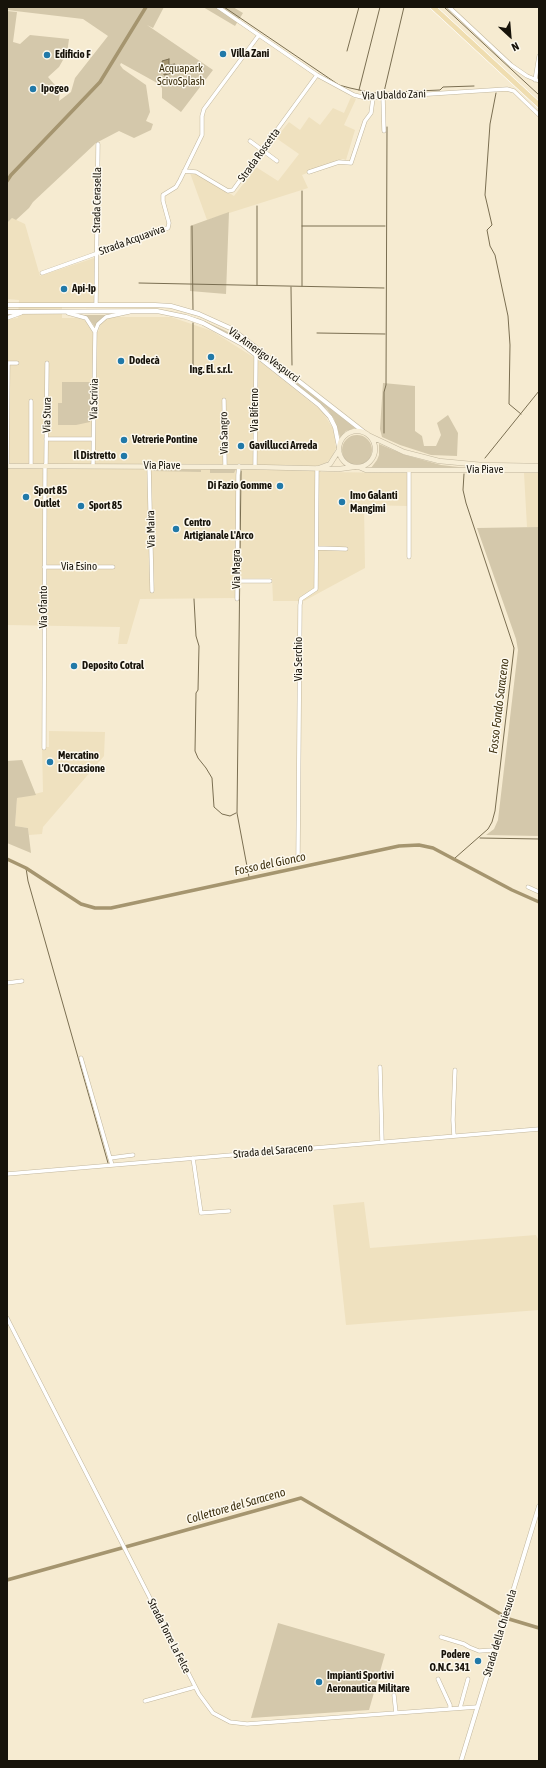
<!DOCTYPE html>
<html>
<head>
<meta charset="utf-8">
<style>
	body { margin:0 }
	#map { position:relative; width:546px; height:1768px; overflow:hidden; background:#f6ebd1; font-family:"Asap Condensed",sans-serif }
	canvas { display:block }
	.frame { position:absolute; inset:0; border:8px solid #17130a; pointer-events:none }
	.north { position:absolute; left:490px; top:16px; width:40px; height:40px; -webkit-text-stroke:3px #fdf9ee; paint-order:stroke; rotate:154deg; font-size:11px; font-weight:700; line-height:16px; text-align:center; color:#17130a }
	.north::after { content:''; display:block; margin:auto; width:14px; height:18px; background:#17130a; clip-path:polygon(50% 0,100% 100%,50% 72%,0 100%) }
</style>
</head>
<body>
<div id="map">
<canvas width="546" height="1768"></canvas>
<div class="frame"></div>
<div class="north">N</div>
</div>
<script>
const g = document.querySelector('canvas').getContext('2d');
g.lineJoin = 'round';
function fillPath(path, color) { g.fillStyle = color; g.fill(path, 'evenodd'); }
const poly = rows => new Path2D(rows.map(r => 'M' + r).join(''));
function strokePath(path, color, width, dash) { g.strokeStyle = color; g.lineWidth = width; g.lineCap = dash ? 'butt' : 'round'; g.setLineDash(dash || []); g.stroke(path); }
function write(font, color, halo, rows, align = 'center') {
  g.font = font + ' "Asap Condensed",sans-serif'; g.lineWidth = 3; g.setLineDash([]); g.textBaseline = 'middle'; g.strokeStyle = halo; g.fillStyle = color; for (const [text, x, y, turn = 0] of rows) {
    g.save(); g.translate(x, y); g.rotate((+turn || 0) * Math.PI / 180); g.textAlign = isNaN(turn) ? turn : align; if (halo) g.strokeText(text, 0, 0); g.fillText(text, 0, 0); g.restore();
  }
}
const built = poly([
	[351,97,356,99,344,125,355,130,346,160,343,159,307,171,307,173,302,175,308,188,207,220,190,173,197,173,234,196,256,167,278,181,299,154,276,138,289,122,300,130,309,117,320,125,333,108,344,113],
	[12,218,25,224,40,276,94,258,94,302,89,303,62,303,62,318,78,318,85,320,90,326,93,332,98,332,101,323,109,317,171,317,212,331,258,360,322,411,334,430,336,448,332,457,326,463,320,465,321,472,408,473,407,506,364,505,365,568,304,601,273,601,272,578,235,578,235,598,140,599,127,644,118,644,120,627,7,625,7,319,18,318,19,300,7,299,7,223],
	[524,473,539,473,539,527,527,527],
	[49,731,105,732,104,756,43,827,42,834,29,835,28,828,15,826,17,798,43,792,42,747,49,747],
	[364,1202,370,1248,536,1235,539,1241,539,1310,346,1325,333,1205]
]);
const green = poly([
	[7,7,164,7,153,28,147,25,213,70,181,112,162,98,162,88,159,84,121,63,120,65,123,69,146,85,150,112,146,121,153,124,151,130,134,138,119,131,96,143,33,202,29,208,16,220,12,218,7,223,7,11,17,12,13,42,20,44,30,35,69,39,67,53,59,67,48,77,60,91,59,101,71,92,75,78,108,36,83,19,7,10],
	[203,7,233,7,243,13,235,26],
	[229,212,226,294,190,291,190,226],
	[7,309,149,309,173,312,200,319,226,331,245,342,355,428,346,431,340,437,334,419,327,409,247,345,225,332,199,320,164,311,7,310],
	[81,315,109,315,102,318,95,327,89,319],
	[62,382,90,382,90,422,76,425,58,425,58,403,62,403],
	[383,383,415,386,415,431,422,436,424,446,436,446,441,435,437,423,448,415,458,433,457,456,431,455,400,445,382,437,380,429],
	'342 450a15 15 0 1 1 30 0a15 15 0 1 1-30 0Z',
	[379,444,405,455,441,465,467,468,521,468,371,468,377,460,379,455],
	[153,469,201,470,201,472,153,471],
	[210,469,236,469,234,473,210,473],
	[539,527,539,836,486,835,494,829,498,820,518,650,516,639,477,528],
	[22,760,36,795,17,798,15,826,28,828,31,853,7,843,7,761],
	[278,1623,385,1654,369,1710,251,1718]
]);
const water = poly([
	[169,59,169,65,175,64,177,72,164,75,164,65,163,65,162,61,169,59]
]);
const stream = poly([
	[224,7,339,85,350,88,373,93,440,90,443,87,474,86],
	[444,7,539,95],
	[347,51,359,7],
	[359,90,380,7],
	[384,92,404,7],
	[496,93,490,124,485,195,492,225,487,230,490,246,495,255,508,316,510,345,509,404,521,414],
	[302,191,302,286],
	[192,226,193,310],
	[302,226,385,226],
	[139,283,384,288],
	[257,285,257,206],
	[291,287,292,365],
	[193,323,193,374],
	[317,333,385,334],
	[384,433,384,392,386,385,387,127],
	[485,458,539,391],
	[241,471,237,813,249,877],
	[194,599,196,636,199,646,198,690,196,693,195,751,198,758,206,768,212,778,214,807,222,814,230,816,236,813],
	[480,838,539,839],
	[455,858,488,829,492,822,495,811,514,648,466,503,463,490,464,474],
	[26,868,28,881,108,1163]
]);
const canal = poly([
	[7,181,11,175,100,82,146,7],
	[7,859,26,868,81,904,95,908,111,908,399,846,419,845,433,848,512,890,539,902],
	[7,1580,301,1498,509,1619,539,1628]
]);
const minor = poly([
	[218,7,317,75,354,95,366,98,383,97,507,89,514,91,539,115],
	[449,7,511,65,527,76,539,81],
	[535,80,539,56],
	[383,97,384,131],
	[250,141,277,161],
	[184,171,196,172,228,191,233,190,317,75],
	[309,172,339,162,351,163,365,121,371,113,373,98],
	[42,273,168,228,169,223,163,201,163,195,176,187,180,180,202,135,202,116,204,109,259,35],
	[96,304,98,144],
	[68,313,86,318,95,332],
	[7,318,21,313],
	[7,363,17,363],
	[224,400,225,466],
	[31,401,31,466],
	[46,439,93,439],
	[7,466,8,363],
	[93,466,95,332,98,324,106,317,129,312],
	[149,466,152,591],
	[255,467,256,354],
	[409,470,409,557],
	[317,548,346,549],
	[44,567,113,567],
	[237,581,270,581],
	[237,599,238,475,239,466],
	[44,748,45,466,46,463,47,363],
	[298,857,300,605,301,599,316,589,317,468],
	[528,887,539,892],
	[7,983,22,981],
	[81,1058,112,1165],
	[380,1067,382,1142],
	[454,1136,453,1120,455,1070],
	[110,1158,133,1155],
	[193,1158,201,1213,229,1211],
	[7,1174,539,1129],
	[7,1318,199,1694,213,1713,230,1722,247,1724,477,1707],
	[441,1637,464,1644,469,1647,479,1651,494,1650],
	[438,1679,450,1705,450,1709],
	[394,1695,396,1713],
	[145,1701,195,1687],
	[460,1708,468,1679]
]);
const tertiary = poly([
	[7,305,155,305,171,306,199,314,230,328,245,339,364,432],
	[7,312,157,311,186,317,203,323,242,344,319,405,330,417,335,427,339,447],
	[461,1761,539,1506]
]);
const secondary = poly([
	'339 449a18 18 0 1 1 36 0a18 18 0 1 1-36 0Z',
	[370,436,404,452,439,461,482,465,539,466],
	[7,466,255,467,339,469,354,467],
	[359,467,366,470,539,470],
	[319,468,330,464,339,450]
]);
const primary = poly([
	[433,7,539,105]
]);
const markers = [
	[223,54,4,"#2179a8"],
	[47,55,4,"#2179a8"],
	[33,89,4,"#2179a8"],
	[64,289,4,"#2179a8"],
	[211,357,4,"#2179a8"],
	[121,361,4,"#2179a8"],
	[124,440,4,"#2179a8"],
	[241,446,4,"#2179a8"],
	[124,456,4,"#2179a8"],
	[280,486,4,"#2179a8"],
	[26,497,4,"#2179a8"],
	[342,502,4,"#2179a8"],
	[81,506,4,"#2179a8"],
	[176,529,4,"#2179a8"],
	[74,666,4,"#2179a8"],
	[50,762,4,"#2179a8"],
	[478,1661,4,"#2179a8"],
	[319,1682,4,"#2179a8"]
];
const poiNames = [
	["Villa Zani",231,54],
	["Edificio F",55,55],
	["Ipogeo",41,89],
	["Api-Ip",72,289],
	["Dodecà",129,361],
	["Ing. El. s.r.l.",211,370,"center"],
	["Vetrerie Pontine",132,440],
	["Gavillucci Arreda",249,446],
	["Il Distretto",116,456,"right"],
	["Di Fazio Gomme",272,486,"right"],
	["Sport 85",34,491],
	["Outlet",34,504],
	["Imo Galanti",350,496],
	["Mangimi",350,509],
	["Sport 85",89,506],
	["Centro",184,523],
	["Artigianale L'Arco",184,536],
	["Deposito Cotral",82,666],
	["Mercatino",58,756],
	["L'Occasione",58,769],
	["Podere",470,1655,"right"],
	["O.N.C. 341",470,1668,"right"],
	["Impianti Sportivi",327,1676],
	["Aeronautica Militare",327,1689]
];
const parkNames = [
	["Acquapark",181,69],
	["ScivoSplash",181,82]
];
const streetNames = [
	["Via Ubaldo Zani",394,95,-2],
	["Strada Roscetta",259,155,-54],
	["Strada Cerasella",97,200,-89],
	["Strada Acquaviva",132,240,-20],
	["Via Amerigo Vespucci",264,355,36],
	["Via Scrivia",94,399,-89],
	["Via Biferno",255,410,-90],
	["Via Stura",47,415,-89],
	["Via Sangro",224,433,-91],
	["Via Piave",162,466],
	["Via Piave",485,470],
	["Via Maira",151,529,-91],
	["Via Esino",79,567],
	["Via Magra",237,569,-90],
	["Via Ofanto",44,607,-90],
	["Via Serchio",299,659,-90],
	["Strada del Saraceno",273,1151,-5],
	["Strada della Chiesuola",500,1633,-73],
	["Strada Torre La Felce",169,1636,63]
];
const waterNames = [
	["Fosso Fondo Saraceno",499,706,-83],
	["Fosso del Gionco",270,864,-12],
	["Collettore del Saraceno",236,1506,-16]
];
fillPath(built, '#efe1bf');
fillPath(green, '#d4c8ab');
fillPath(water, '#a5956f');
strokePath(water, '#7a6e51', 1);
strokePath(stream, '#7a6e51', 1);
strokePath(canal, '#a5956f', 3.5);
strokePath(minor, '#c2b79e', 4.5);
strokePath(tertiary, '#c2b79e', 5);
strokePath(secondary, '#c2b79e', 5.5);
strokePath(primary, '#fff', 6);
strokePath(minor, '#fff', 3.5);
strokePath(tertiary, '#fff', 4);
strokePath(secondary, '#f7eed7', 4.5);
strokePath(primary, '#efddb0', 5);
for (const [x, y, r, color] of markers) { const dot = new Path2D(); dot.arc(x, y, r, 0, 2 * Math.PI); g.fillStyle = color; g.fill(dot); strokePath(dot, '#fdf9ee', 1.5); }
write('bold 11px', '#17130a', '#fdf9ee', poiNames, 'left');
write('11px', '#382b09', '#fdf9ee', parkNames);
write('11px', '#17130a', '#fdf9ee', streetNames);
write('italic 12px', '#3c2f0e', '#fdf9ee', waterNames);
</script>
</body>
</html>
